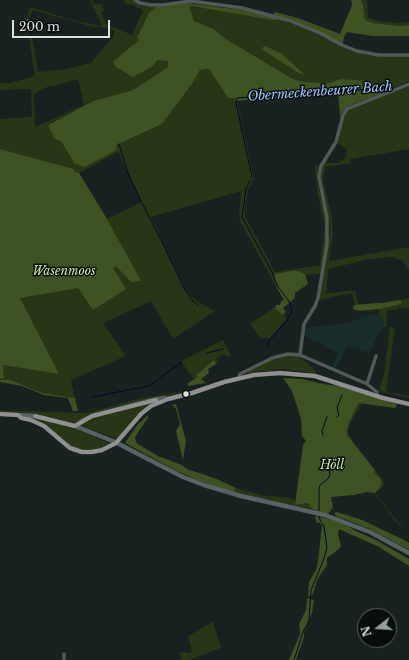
<!DOCTYPE html>
<html>
<head>
<meta charset="utf-8">
<style>
	body { margin:0 }
	#map { position:relative; width:409px; height:660px; overflow:hidden; background:#1a2221; font-family:"Libre Baskerville",serif }
	canvas { display:block }
	.north { position:absolute; left:357px; top:608px; width:40px; height:40px; box-sizing:border-box; background:#070d0c; border:1px solid #5b6261; border-radius:50%; rotate:253deg; font-size:11px; font-weight:700; line-height:16px; text-align:center; color:#d9e1e1 }
	.north::after { content:''; display:block; margin:auto; width:14px; height:18px; background:#969e9e; clip-path:polygon(50% 0,100% 100%,50% 72%,0 100%) }
	.scale { position:absolute; left:12px; top:20px; width:98px; height:18px; box-sizing:border-box; border:2px solid #d9e1e1; border-top:0; padding-left:5px; font-size:12px; line-height:14px; white-space:nowrap; color:#d9e1e1; -webkit-text-stroke:3px #070d0c; paint-order:stroke }
</style>
</head>
<body>
<div id="map">
<canvas width="409" height="660"></canvas>
<div class="north">N</div>
<div class="scale">200 m</div>
</div>
<script>
const g = document.querySelector('canvas').getContext('2d');
g.lineJoin = 'round';
function fillPath(path, color) { g.fillStyle = color; g.fill(path, 'evenodd'); }
const poly = rows => new Path2D(rows.map(r => 'M' + r).join(''));
function strokePath(path, color, width, dash) { g.strokeStyle = color; g.lineWidth = width; g.lineCap = dash ? 'butt' : 'round'; g.setLineDash(dash || []); g.stroke(path); }
function write(font, color, halo, rows, align = 'center') {
  g.font = font + ' "Libre Baskerville",serif'; g.lineWidth = 3; g.setLineDash([]); g.textBaseline = 'middle'; g.strokeStyle = halo; g.fillStyle = color; for (const [text, x, y, turn = 0] of rows) {
    g.save(); g.translate(x, y); g.rotate((+turn || 0) * Math.PI / 180); g.textAlign = isNaN(turn) ? turn : align; if (halo) g.strokeText(text, 0, 0); g.fillText(text, 0, 0); g.restore();
  }
}
const built = poly([
	[374,314,378,315,382,318,384,327,377,336,372,349,368,352,347,346,336,369,332,368,338,353,330,348,329,349,319,341,317,343,306,336,302,335,303,328,347,323,360,318,360,317]
]);
const green = poly([
	[90,0,92,0,94,4,102,4,104,11,101,12,106,24,132,35,143,10,130,4,126,5,124,0,132,0,142,6,155,7,149,13,137,36,157,60,168,61,168,67,133,90,93,101,48,124,55,138,61,141,74,163,117,149,115,145,162,124,192,84,200,70,209,69,228,98,233,98,237,101,254,179,248,190,245,206,245,216,275,272,320,265,325,226,317,191,315,166,320,166,317,179,326,220,327,240,321,274,305,275,298,271,275,274,275,281,277,288,240,221,239,215,241,191,151,217,184,286,189,294,198,302,215,311,173,339,151,301,103,323,126,356,71,380,75,398,43,393,10,380,0,380,0,378,4,379,0,366,0,152,75,171,74,169,0,149,0,119,32,117,31,89,0,90,0,83,10,83,35,76,29,39,21,32,30,37,32,37,38,72,67,69,91,63,113,37,115,31,107,28,90,26,33,10,27,22,26,21,30,7,72,20,102,26],
	[78,79,84,105,35,127,34,94,49,86,55,86],
	[118,152,142,202,107,219,79,173],
	[361,0,367,0,368,17,377,21,398,23,409,22,409,25,400,26,373,23,365,20,363,5],
	[191,6,272,20,278,20,279,18,324,36,350,50,366,55,409,56,409,83,382,93,340,79,329,83,305,82,293,79,226,39,214,29,194,21,190,8],
	[409,86,409,149,350,159,351,163,325,167,323,181,332,218,333,234,329,261,409,247,409,270,401,260,391,257,370,259,328,269,326,294,347,291,355,291,358,305,355,305,352,293,319,300,330,232,327,212,320,179,322,168,325,163,338,163,345,159,347,151,344,147,338,143,343,116,348,110],
	[409,298,409,308,398,308,397,310,387,310,386,327,384,327,382,318,378,315,379,311,380,309,401,304,401,301,399,300],
	[276,306,287,319,269,339,267,337,261,339,250,324],
	[390,327,395,328,386,392,409,396,409,398,379,391,384,373],
	[223,340,231,355,227,357,225,354,216,359,218,363,216,364,214,360,196,375,199,377,194,380,181,361],
	[287,355,299,356,313,368,317,374,283,369,243,374,267,361],
	[189,388,191,388,178,394,142,401,74,423,37,415,0,412,0,411,17,411,87,413,142,398,179,392],
	[151,402,152,404,141,411,118,439,79,425,89,418],
	[359,403,362,403,350,424,348,432,349,436,384,482,383,487,375,492,396,520,409,532,395,521,375,493,380,488,375,474,347,435,349,422],
	[34,418,77,429,111,444,95,450,81,450,70,446,34,420],
	[236,488,261,495,289,498,295,500,296,505,308,503,312,509,263,499,233,492],
	[213,622,221,648,189,660,182,660,179,652,192,653,188,636]
]);
const forest = poly([
	[351,0,361,0,363,5,365,20,373,23,400,26,409,25,409,36,372,36,347,32,344,37,343,44,289,19,273,14,275,12,298,18,340,34,352,5],
	[188,3,248,11,279,18,278,20,272,20,191,6,190,8,194,21,214,29,226,39,293,79,305,82,329,83,340,79,368,81,384,88,382,93,347,107,341,114,340,117,338,91,237,101,233,98,228,98,209,69,200,70,192,84,162,124,116,145,117,150,84,167,74,163,61,141,55,139,48,125,93,101,133,90,168,67,168,61,157,60,153,66,133,77,116,67,113,62,139,40,137,37,149,13,155,7],
	[265,46,282,54,305,75,297,72,263,50,263,47],
	[0,149,74,169,75,172,79,173,107,219,141,281,131,282,116,266,113,268,126,289,93,310,78,288,20,298,59,374,3,365,4,379,0,378],
	[292,271,298,271,305,274,308,284,295,293,295,296,294,299,283,308,286,312,283,315,275,308,276,305,280,305,281,301,284,300,277,288,275,281,275,274],
	[399,300,401,301,401,304,380,309,359,311,355,310,353,309,354,305,377,303,383,303],
	[214,360,216,364,208,369,209,373,201,379,206,383,188,386,188,383,198,377,196,375],
	[283,378,302,379,323,384,345,387,397,404,395,408,359,403,349,422,347,431,347,435,374,469,375,474,381,479,381,483,380,488,375,493,367,492,354,495,331,497,333,508,328,514,312,509,308,503,295,505,303,445,306,441,302,436,301,419,296,403,291,389],
	[0,380,10,380,43,393,75,398,78,411,73,411,68,398,44,395,22,386,0,382],
	[176,404,186,441,183,460,176,431,180,424,176,409,172,405],
	[148,415,148,418,135,437,136,442,138,444,158,456,182,465,187,469,217,479,236,488,233,492,197,480,173,469,125,443,138,424],
	[337,512,362,520,404,540,409,543,409,550,370,529,336,516,334,513],
	[315,516,330,519,350,527,354,530,376,540,409,559,409,566,379,547,339,529,338,534,341,546,339,549,327,558,327,565,317,580,313,594,310,597,308,596,309,582,316,570,318,561,322,525,320,523,316,522],
	[307,598,314,600,312,613,304,633,304,637,296,660,289,660,300,634,299,624,306,610]
]);
const stream = poly([
	[119,144,128,173,139,197,162,242,185,290,193,301,198,305],
	[252,177,236,103,237,98,340,90,360,90,370,86,382,90,390,90,409,82],
	[250,181,246,189,242,217,271,270,278,287,289,301,292,309,292,311,287,320,268,342,267,346],
	[207,353,223,349],
	[92,397,149,386,182,362],
	[337,417,339,415,337,408,342,395],
	[323,435,322,431,327,417],
	[319,512,319,488,320,485,328,479,330,474,329,470,320,459],
	[294,660,303,632,309,621,311,590,323,561,327,548,324,526,320,520,319,515]
]);
const minor = poly([
	[135,0,140,3,151,5,163,5,191,1,242,8,288,20,320,33,342,45,357,51,379,55,409,55],
	[300,355,304,324,315,306,318,298,327,244,327,218,319,177,321,166,336,142,343,115,347,109,409,84],
	[239,378,240,374,272,358,288,354,300,355,367,384,377,392,376,396],
	[367,384,376,356],
	[64,660,64,654]
]);
const major = poly([
	[0,414,34,416,75,426,115,442,183,477,204,485,241,496,325,515,370,532,409,553],
	[23,418,31,420,44,426,70,448,82,452,92,452,102,450,116,443,141,414,151,406,168,399,192,393,224,382,254,375,280,373,315,376,383,398,409,404],
	[75,426,82,421,92,416,149,401,164,398,168,399]
]);
const bus1 = poly([
	[0,414,18,415,21,418,31,420,44,426,70,448,82,452,92,452,102,450,116,443,141,414,151,406,168,399,192,393,224,382,254,375,280,373,315,376,383,398,409,404],
	[35,416,75,426],
	[75,426,92,416,156,400]
]);
const markers = [
	[186,394,3.5,"#d9e1e1"]
];
const parkNames = [
	["Wasenmoos",64,272],
	["Höll",332,466]
];
const waterNames = [
	["Obermeckenbeurer Bach",320,92,-4]
];
fillPath(built, '#192d2d');
fillPath(green, '#283516');
fillPath(forest, '#3e5122');
strokePath(stream, '#02092e', 1);
strokePath(minor, '#525857', 3.5);
strokePath(major, '#576264', 4.5);
strokePath(bus1, '#909090', 4);
for (const [x, y, r, color] of markers) { const dot = new Path2D(); dot.arc(x, y, r, 0, 2 * Math.PI); g.fillStyle = color; g.fill(dot); strokePath(dot, '#070d0c', 1.5); }
write('italic 12px', '#c6e896', '#070d0c', parkNames);
write('italic 13px', '#9fc0fa', '#070d0c', waterNames);
</script>
</body>
</html>
